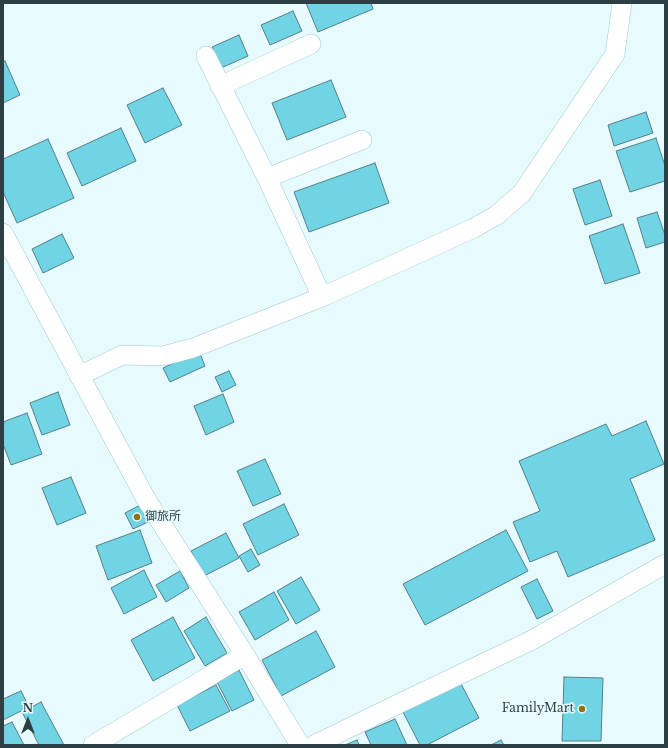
<!DOCTYPE html>
<html>
<head>
<meta charset="utf-8">
<style>
	body { margin:0 }
	#map { position:relative; width:668px; height:748px; overflow:hidden; background:#e7fafd; font-family:"Libre Baskerville",serif }
	canvas { display:block }
	.frame { position:absolute; inset:0; border:4px solid #2d3f42; pointer-events:none }
	.north { position:absolute; left:8px; top:700px; width:40px; height:40px; -webkit-text-stroke:3px #e7fafd; paint-order:stroke; rotate:0deg; font-size:11px; font-weight:700; line-height:16px; text-align:center; color:#2d3f42 }
	.north::after { content:''; display:block; margin:auto; width:14px; height:18px; background:#2d3f42; clip-path:polygon(50% 0,100% 100%,50% 72%,0 100%) }
</style>
</head>
<body>
<div id="map">
<canvas width="668" height="748"></canvas>
<div class="frame"></div>
<div class="north">N</div>
</div>
<script>
const g = document.querySelector('canvas').getContext('2d');
g.lineJoin = 'round';
function fillPath(path, color) { g.fillStyle = color; g.fill(path, 'evenodd'); }
const poly = rows => new Path2D(rows.map(r => 'M' + r).join(''));
function strokePath(path, color, width, dash) { g.strokeStyle = color; g.lineWidth = width; g.lineCap = dash ? 'butt' : 'round'; g.setLineDash(dash || []); g.stroke(path); }
function write(font, color, halo, rows, align = 'center') {
  g.font = font + ' "Libre Baskerville","Noto Sans JP",serif'; g.lineWidth = 3; g.setLineDash([]); g.textBaseline = 'middle'; g.strokeStyle = halo; g.fillStyle = color; for (const [text, x, y, turn = 0] of rows) {
    g.save(); g.translate(x, y); g.rotate((+turn || 0) * Math.PI / 180); g.textAlign = isNaN(turn) ? turn : align; if (halo) g.strokeText(text, 0, 0); g.fillText(text, 0, 0); g.restore();
  }
}
const building = poly([
	[306,3,371,3,373,9,318,32,306,3],
	[293,11,302,31,270,45,261,25,293,11],
	[239,35,248,56,221,68,212,47,239,35],
	[5,61,20,95,3,103,3,62,5,61],
	[331,80,346,117,287,140,272,103,331,80],
	[163,88,182,125,145,143,127,105,163,88],
	[646,112,653,133,614,146,608,125,646,112],
	[121,128,136,161,82,186,67,153,121,128],
	[656,138,665,166,665,181,630,192,616,151,656,138],
	[48,139,74,198,17,223,3,192,3,159,48,139],
	[375,163,389,203,309,232,294,192,375,163],
	[600,180,612,216,585,225,573,189,600,180],
	[657,212,665,235,665,242,646,248,637,218,657,212],
	[623,224,640,273,605,284,589,236,623,224],
	[62,234,74,258,43,273,32,249,62,234],
	[199,351,205,366,170,382,163,368,199,351],
	[229,371,236,385,222,392,215,377,229,371],
	[58,392,70,425,42,435,30,403,58,392],
	[223,394,234,422,206,435,194,406,223,394],
	[27,413,42,454,11,465,3,444,3,422,27,413],
	[646,421,664,464,630,479,655,540,568,577,557,551,530,562,513,522,540,511,519,461,606,424,612,436,646,421],
	[265,459,281,494,253,506,237,471,265,459],
	[71,477,86,513,57,525,42,488,71,477],
	[284,504,299,535,258,555,243,524,284,504],
	[140,505,148,522,133,529,125,513,140,505],
	[140,530,152,563,108,580,96,546,140,530],
	[506,530,528,571,425,625,403,584,506,530],
	[226,533,239,558,204,576,191,551,226,533],
	[251,549,260,565,248,572,239,556,251,549],
	[144,570,157,597,124,614,111,588,144,570],
	[180,571,189,588,166,602,156,585,180,571],
	[301,577,320,610,296,624,277,591,301,577],
	[537,579,553,611,537,619,521,587,537,579],
	[274,592,289,620,255,640,239,612,274,592],
	[173,617,195,658,153,681,131,640,173,617],
	[206,617,227,653,205,666,184,631,206,617],
	[316,631,335,667,281,696,262,660,316,631],
	[239,670,254,700,232,711,217,682,239,670],
	[564,677,603,678,601,741,562,741,564,677],
	[460,682,479,718,427,745,420,745,403,712,460,682],
	[216,685,230,711,190,731,177,705,216,685],
	[21,691,29,707,3,720,3,699,21,691],
	[41,702,64,745,39,745,22,712,41,702],
	[395,719,407,745,371,745,365,732,395,719],
	[12,722,24,745,3,745,3,726,12,722],
	[357,740,359,745,345,745,357,740],
	[501,740,504,745,491,745,501,740]
]);
const minor = poly([
	[206,56,267,178,322,297],
	[220,86,311,44],
	[267,178,362,140],
	[3,233,146,499,245,655,300,745],
	[79,376,122,355,163,356,193,348,322,297,474,228,497,215,522,193,615,54,622,3],
	[93,745,245,655],
	[314,745,394,706,532,640,665,564]
]);
const markers = [
	[137,517,4,"#907117"],
	[582,709,4,"#907117"]
];
const poiNames = [
	["御旅所",145,517],
	["FamilyMart",574,709,"right"]
];
fillPath(building, '#70d4e4');
strokePath(building, '#548087', 1);
strokePath(minor, '#9ccad1', 20);
strokePath(minor, '#fff', 19);
for (const [x, y, r, color] of markers) { const dot = new Path2D(); dot.arc(x, y, r, 0, 2 * Math.PI); g.fillStyle = color; g.fill(dot); strokePath(dot, '#e7fafd', 1.5); }
write('12px', '#2d3f42', '#e7fafd', poiNames, 'left');
</script>
</body>
</html>
